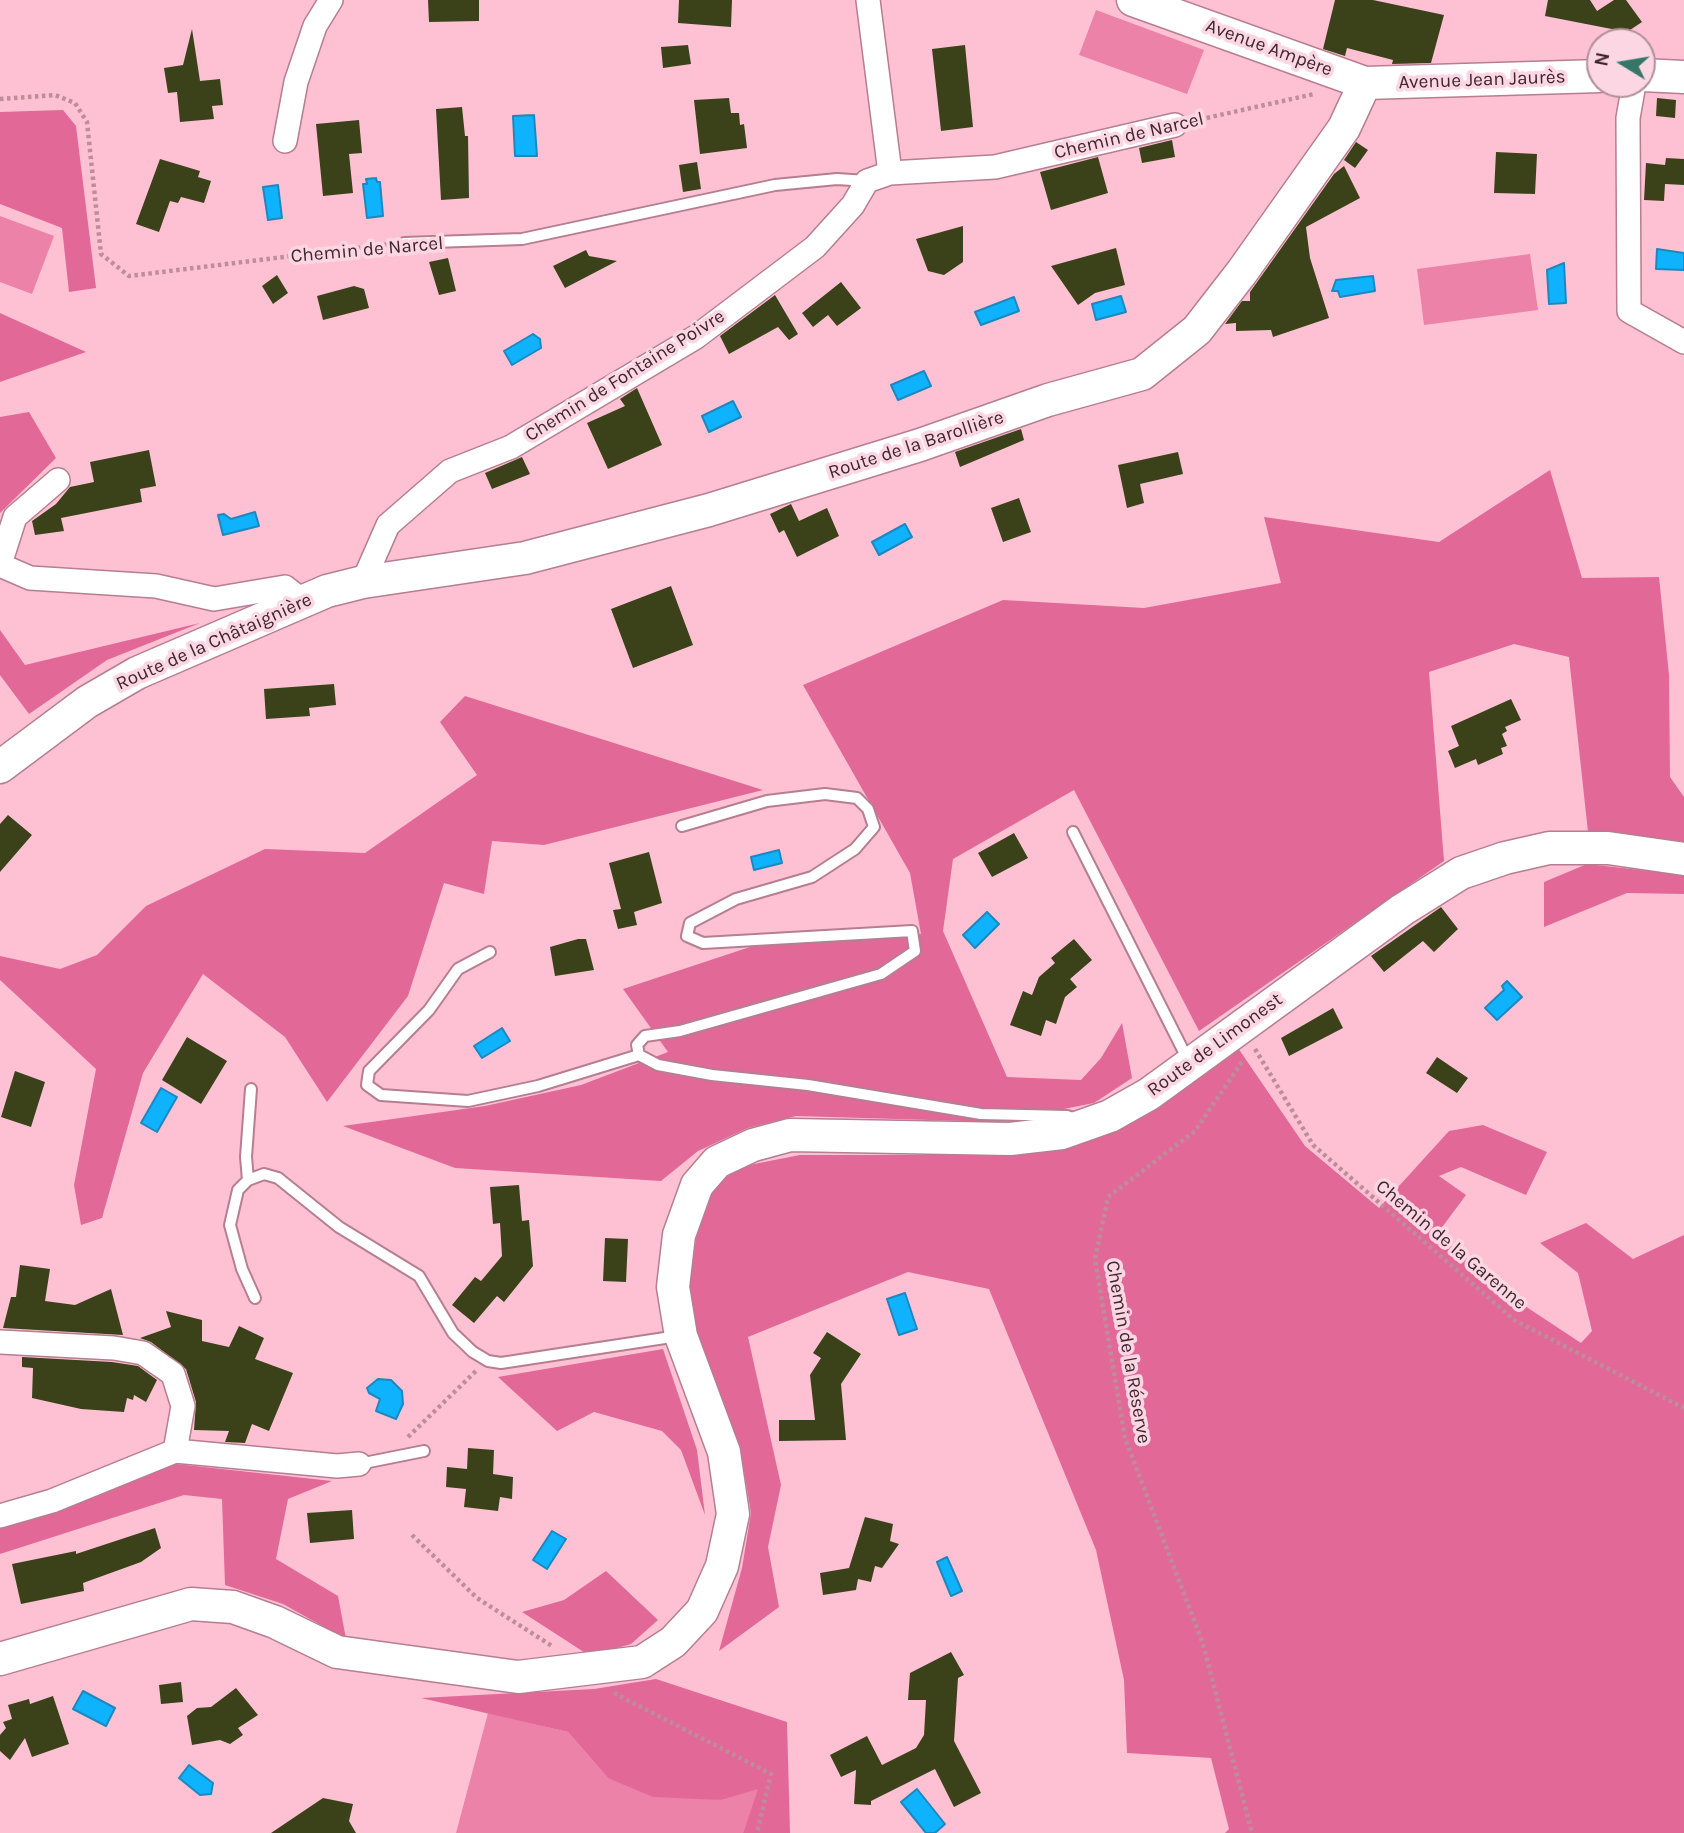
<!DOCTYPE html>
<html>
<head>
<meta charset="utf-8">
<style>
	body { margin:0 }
	#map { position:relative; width:1684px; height:1833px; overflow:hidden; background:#fec1d4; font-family:Karla,sans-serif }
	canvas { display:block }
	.north { position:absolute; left:1586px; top:28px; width:70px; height:70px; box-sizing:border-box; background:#fcd6e2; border:2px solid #b0909a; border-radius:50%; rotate:281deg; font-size:19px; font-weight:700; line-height:28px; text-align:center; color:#3e272e }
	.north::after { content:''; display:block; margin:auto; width:24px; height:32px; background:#347769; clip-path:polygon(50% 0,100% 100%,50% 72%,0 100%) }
</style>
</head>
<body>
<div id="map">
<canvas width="1684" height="1833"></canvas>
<div class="north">N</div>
</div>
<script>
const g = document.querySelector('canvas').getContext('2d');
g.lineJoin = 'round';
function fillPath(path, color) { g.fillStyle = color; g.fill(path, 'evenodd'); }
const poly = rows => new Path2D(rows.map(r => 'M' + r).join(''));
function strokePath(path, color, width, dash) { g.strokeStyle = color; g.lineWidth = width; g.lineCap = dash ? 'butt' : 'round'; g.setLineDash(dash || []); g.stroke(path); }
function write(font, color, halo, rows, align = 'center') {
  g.font = font + ' Karla,sans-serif'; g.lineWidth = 7; g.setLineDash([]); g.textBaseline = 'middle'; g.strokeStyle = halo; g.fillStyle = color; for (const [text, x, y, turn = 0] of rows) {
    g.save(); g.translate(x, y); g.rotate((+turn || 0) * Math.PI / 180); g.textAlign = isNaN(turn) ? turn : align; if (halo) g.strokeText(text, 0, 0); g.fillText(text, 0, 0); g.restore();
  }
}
const green = poly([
	[1096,10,1204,50,1187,94,1079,55],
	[0,216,54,236,32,294,0,282],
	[1530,254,1538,310,1424,325,1417,269],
	[488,1713,568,1732,608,1778,720,1800,759,1788,743,1833,456,1833]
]);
const forest = poly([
	[63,110,76,126,96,288,69,292,62,228,0,204,0,112],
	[0,313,86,352,0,382],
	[29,412,56,458,0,513,0,417],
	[1550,470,1582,578,1659,577,1669,675,1670,777,1684,797,1684,846,1588,832,1569,657,1514,644,1429,672,1444,861,1199,1031,1074,790,953,859,943,931,1007,1077,1081,1080,1101,1058,1122,1023,1132,1078,1094,1103,998,1122,796,1116,748,1128,698,1151,661,1181,455,1168,343,1126,485,1106,581,1085,668,1052,623,989,750,947,921,934,910,873,803,685,1003,600,1144,608,1281,583,1264,517,1439,542],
	[200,623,107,660,29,714,0,675,0,630,25,665],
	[465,696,763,790,544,845,492,841,484,894,444,883,408,996,327,1102,285,1037,203,974,143,1073,102,1218,81,1225,74,1185,96,1069,0,980,0,956,60,969,97,955,146,906,265,849,365,853,477,775,440,722],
	[1587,864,1684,875,1684,894,1627,893,1544,927,1544,882],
	[1238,1048,1305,1146,1379,1208,1449,1131,1483,1125,1547,1152,1526,1195,1461,1167,1439,1176,1466,1195,1437,1234,1528,1308,1581,1343,1592,1331,1578,1273,1540,1243,1586,1223,1633,1259,1684,1235,1684,1833,1225,1833,1229,1829,1211,1758,1127,1753,1124,1680,1096,1550,989,1289,908,1272,748,1337,781,1485,768,1547,779,1607,719,1651,742,1568,751,1513,740,1446,697,1340,689,1289,697,1232,712,1188,739,1167,800,1155,996,1155,1056,1150,1116,1127],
	[663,1349,697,1450,705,1515,681,1450,662,1431,594,1412,557,1431,498,1377],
	[176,1464,332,1481,288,1499,276,1559,338,1596,346,1639,283,1604,225,1585,222,1499,184,1495,0,1554,0,1527,69,1506],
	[606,1571,658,1620,631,1644,590,1656,522,1612,564,1600],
	[656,1679,787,1722,790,1833,743,1833,758,1789,721,1800,653,1797,608,1778,568,1732,421,1698,594,1689]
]);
const water = poly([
	[534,115,537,156,515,156,513,116,534,115],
	[376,178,377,182,380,182,383,216,367,218,363,184,367,184,366,179,376,178],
	[278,185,282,218,268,220,263,187,278,185],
	[1657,249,1684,253,1684,270,1656,269,1657,249],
	[1564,263,1566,303,1549,304,1547,270,1564,263],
	[1373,276,1375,291,1340,297,1338,291,1332,291,1336,280,1373,276],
	[1121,296,1126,312,1096,320,1092,304,1121,296],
	[1014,297,1019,311,981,325,975,312,1014,297],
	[533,334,540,339,541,348,512,365,504,351,533,334],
	[924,371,931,386,898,400,891,385,924,371],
	[733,401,741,417,709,432,702,416,733,401],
	[255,512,259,526,223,535,218,515,224,514,231,519,255,512],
	[905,524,912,537,879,555,872,542,905,524],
	[779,850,782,863,754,870,751,857,779,850],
	[987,912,999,924,975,948,963,935,987,912],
	[1507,981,1522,997,1497,1020,1485,1008,1504,990,1502,986,1507,981],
	[502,1028,510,1041,482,1058,474,1046,502,1028],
	[161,1088,177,1097,157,1132,141,1123,161,1088],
	[905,1293,917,1329,899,1335,887,1299,905,1293],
	[378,1379,391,1380,402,1391,403,1404,396,1419,376,1411,380,1399,369,1393,367,1388,378,1379],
	[552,1531,566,1539,547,1569,533,1560,552,1531],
	[947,1557,962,1591,951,1596,937,1562,947,1557],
	[83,1691,115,1708,106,1726,73,1709,83,1691],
	[189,1765,213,1783,211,1794,200,1795,179,1778,189,1765],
	[917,1789,945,1824,935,1833,926,1833,901,1802,917,1789]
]);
const building = poly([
	[428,0,479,0,479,21,429,22],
	[679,0,732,0,731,27,678,23],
	[1335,0,1373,0,1444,15,1431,63,1392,64,1393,60,1347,48,1345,56,1323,49],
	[1548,0,1590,0,1597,11,1614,0,1626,0,1642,22,1627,32,1545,16],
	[192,29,200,81,220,79,223,105,212,106,214,119,180,122,177,92,168,93,164,68,183,65],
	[688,45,691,64,663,68,661,47],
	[965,45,973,127,941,131,932,49],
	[729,98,731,113,739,113,740,125,744,124,747,148,700,154,694,100],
	[1657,98,1676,100,1675,118,1656,116],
	[462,107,465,136,468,136,469,198,441,200,436,109],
	[359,120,362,153,349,154,353,193,323,196,316,124],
	[1172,140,1175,157,1142,163,1139,148],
	[1356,142,1368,150,1355,168,1344,160],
	[1496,152,1537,154,1535,194,1494,193],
	[1098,157,1108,193,1051,210,1040,172],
	[1666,158,1684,159,1684,185,1665,184,1664,201,1644,200,1646,163,1665,165],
	[160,159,200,171,198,177,211,181,204,203,181,197,178,203,170,201,159,232,136,224],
	[697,162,701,189,683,192,679,165],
	[1344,166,1360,198,1306,227,1310,258,1329,318,1273,337,1271,330,1236,331,1236,323,1225,324,1242,301,1250,301,1250,292,1334,174],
	[963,226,963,262,944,275,928,271,916,239],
	[1116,248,1125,285,1095,293,1078,305,1051,266],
	[586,250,589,256,617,261,565,288,553,266],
	[448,258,456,291,439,295,429,262],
	[277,275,288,293,273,304,262,286],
	[841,282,861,308,837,326,828,315,813,327,802,313],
	[354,286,364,289,369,308,323,320,317,296],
	[775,295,798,334,789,340,778,327,729,354,720,336],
	[637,388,662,445,608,469,587,423,625,406,620,399],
	[1021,429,1024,440,960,467,955,452],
	[149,450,156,486,140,489,142,502,61,518,64,531,35,535,32,521,56,504,70,487,94,482,90,462],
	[1178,452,1183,474,1140,484,1144,503,1127,508,1118,465],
	[522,457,530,474,492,489,485,473],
	[1019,498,1031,532,1003,542,991,508],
	[791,504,799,521,827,508,839,536,797,557,784,530,779,533,770,514],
	[671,586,693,645,633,668,611,609],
	[334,684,336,705,309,708,310,716,266,719,264,689],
	[1511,699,1521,720,1505,727,1507,731,1502,734,1507,746,1501,748,1503,754,1478,765,1476,759,1455,768,1448,751,1459,746,1451,726],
	[8,815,32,835,0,872,0,824],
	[1014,833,1028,858,992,877,978,853],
	[649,852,662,903,634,912,637,925,618,929,613,910,621,909,609,863],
	[1441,907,1458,929,1434,952,1423,941,1384,972,1371,956],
	[578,939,586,939,594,970,555,976,550,947],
	[1074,939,1092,960,1070,979,1077,987,1065,997,1056,1024,1046,1020,1041,1036,1010,1025,1023,991,1032,995,1039,977,1055,963,1051,958],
	[1333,1008,1343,1028,1289,1056,1281,1038],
	[187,1037,227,1061,201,1104,162,1080],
	[1437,1057,1468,1078,1457,1093,1426,1073],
	[15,1071,45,1082,31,1127,1,1117],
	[519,1185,522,1221,529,1220,533,1266,504,1302,497,1296,474,1323,452,1305,475,1277,481,1281,502,1256,500,1223,493,1224,490,1187],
	[605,1238,628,1239,626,1282,603,1281],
	[20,1265,50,1269,45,1301,75,1305,111,1289,123,1335,3,1328,11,1297,16,1297],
	[166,1311,202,1320,202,1341,229,1347,239,1326,264,1338,255,1359,293,1373,269,1431,252,1424,245,1443,225,1442,229,1431,194,1430,196,1402,186,1369,151,1342,140,1338,171,1327],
	[827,1332,861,1354,841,1384,846,1440,779,1441,779,1420,815,1420,810,1375,821,1358,813,1353],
	[22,1357,112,1362,138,1366,157,1380,146,1402,134,1395,133,1400,127,1398,124,1412,81,1409,32,1398,33,1368,22,1367],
	[468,1448,494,1450,493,1474,513,1477,512,1499,500,1497,498,1511,464,1507,466,1489,446,1487,447,1467,467,1469],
	[352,1510,354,1539,310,1543,307,1513],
	[865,1517,893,1524,890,1541,899,1544,882,1568,875,1566,871,1582,858,1579,856,1590,823,1595,820,1573,849,1568],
	[155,1528,161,1548,141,1562,83,1583,84,1591,21,1604,12,1564,76,1551,76,1554],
	[951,1652,964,1675,958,1678,954,1741,981,1793,954,1807,935,1769,871,1801,871,1805,854,1804,856,1770,841,1777,830,1755,867,1736,882,1765,916,1748,924,1735,926,1700,908,1700,910,1673],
	[181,1682,183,1702,161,1704,159,1685],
	[236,1688,258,1715,238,1728,243,1735,230,1744,220,1740,192,1745,187,1716,197,1708,211,1707],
	[53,1696,69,1744,32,1757,25,1738,10,1760,0,1751,0,1735,6,1728,3,1722,12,1719,8,1705,29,1699,30,1704],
	[323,1798,353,1804,349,1821,356,1833,271,1833]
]);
const path = poly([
	[0,99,55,95,75,103,87,122,101,254,129,276,390,244],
	[1193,121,1314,94],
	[1255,1049,1313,1145,1514,1320,1684,1408],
	[1242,1062,1195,1131,1108,1197,1095,1259,1125,1438,1203,1644,1252,1833],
	[408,1437,477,1370],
	[412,1535,477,1598,552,1646],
	[614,1693,771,1774,757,1833]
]);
const lane = poly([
	[404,243,522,239,775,185,837,179,867,181],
	[682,826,767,801,825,794,857,798,868,809,874,827,855,849,812,877,736,899,690,923,687,936,703,943,912,931,915,951,881,974,680,1031,645,1036,637,1045,639,1055,658,1065,712,1075,808,1085,981,1114,1067,1116,1076,1119],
	[1073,832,1189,1062],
	[490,952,458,969,429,1010,369,1071,367,1085,381,1095,468,1101,538,1086,639,1055],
	[248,1180,246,1157,251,1089],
	[255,1298,242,1269,230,1225,238,1190,248,1180,264,1174,278,1178,339,1227,419,1276,453,1333,473,1352,488,1361,501,1363,678,1336],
	[359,1464,424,1451]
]);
const street = poly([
	[868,0,890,173],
	[1634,84,1628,118,1629,311,1684,342],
	[285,141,296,82,315,26,331,0],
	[0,564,15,517,58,480],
	[0,565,30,578,156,586,214,599,285,587,304,602],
	[363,582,388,525,450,471,511,447,696,337,815,247,853,205,867,181,890,173,995,167,1175,125],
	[0,1342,114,1348,143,1353,173,1374,183,1406,175,1451],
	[0,1516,52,1501,175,1451,337,1466,359,1464]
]);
const secondary = poly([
	[1133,0,1365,83,1600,76],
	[1642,75,1684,77],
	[0,767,87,702,137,673,327,591,363,582,525,558,709,510,920,445,1048,400,1142,374,1197,330,1242,272,1344,128,1365,83],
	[0,1659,191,1604,233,1607,275,1622,337,1652,518,1677,642,1662,673,1642,702,1611,722,1566,733,1514,724,1452,681,1336,673,1287,679,1235,697,1185,717,1162,753,1145,790,1135,1010,1139,1062,1133,1110,1116,1149,1094,1402,910,1461,873,1505,858,1549,848,1608,848,1684,859]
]);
const streetNames = [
	["Avenue Ampère",1269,48,20],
	["Avenue Jean Jaurès",1482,80,-2],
	["Chemin de Narcel",1129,136,-13],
	["Chemin de Narcel",367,250,-5],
	["Chemin de Fontaine Poivre",625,376,-32],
	["Route de la Barollière",916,445,-18],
	["Route de la Châtaignière",214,642,-24],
	["Route de Limonest",1215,1045,-36],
	["Chemin de la Garenne",1451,1245,40],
	["Chemin de la Réserve",1128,1352,80]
];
fillPath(green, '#ec82a8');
fillPath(forest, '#e26897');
fillPath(water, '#0fb2fd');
strokePath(water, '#1d88bf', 2);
fillPath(building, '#3b4219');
strokePath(lane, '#b67e90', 14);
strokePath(street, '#b67e90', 26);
strokePath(secondary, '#b67e90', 35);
strokePath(path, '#be8d9c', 4.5, [3.5, 3.5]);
strokePath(lane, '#fff', 10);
strokePath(street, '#fff', 23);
strokePath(secondary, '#fff', 32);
write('19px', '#3e272e', '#fcd6e2', streetNames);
</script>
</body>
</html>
